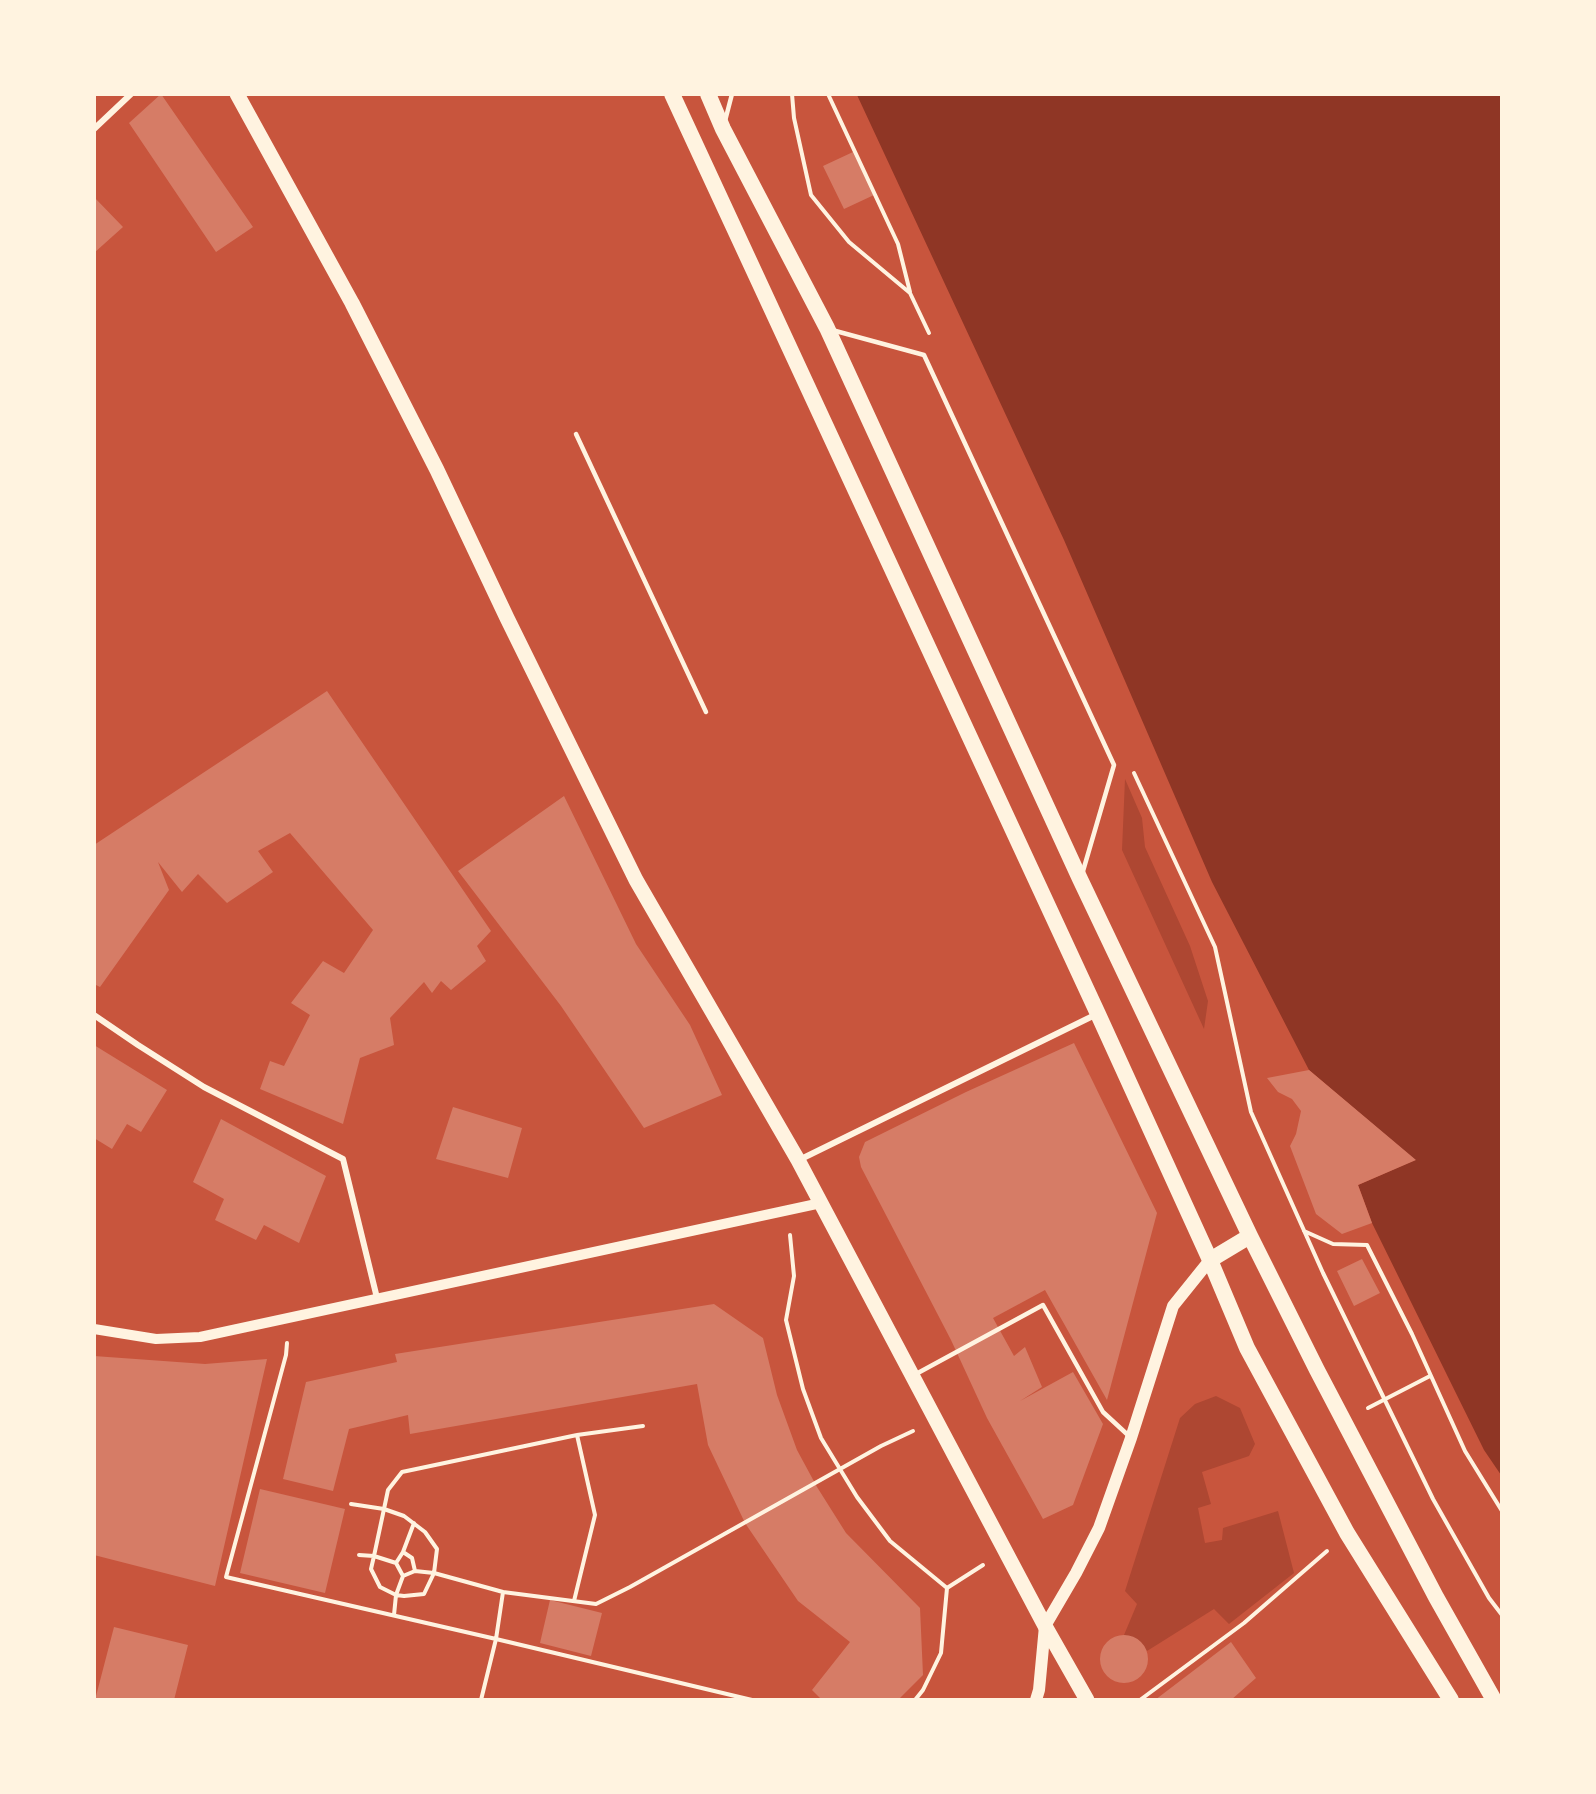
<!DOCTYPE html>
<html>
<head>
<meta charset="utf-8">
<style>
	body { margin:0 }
	#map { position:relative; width:1596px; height:1794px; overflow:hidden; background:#c8553d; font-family:"Space Grotesk",sans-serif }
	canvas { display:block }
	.frame { position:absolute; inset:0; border:96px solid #fff3e0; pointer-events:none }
</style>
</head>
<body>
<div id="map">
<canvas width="1596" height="1794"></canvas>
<div class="frame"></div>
</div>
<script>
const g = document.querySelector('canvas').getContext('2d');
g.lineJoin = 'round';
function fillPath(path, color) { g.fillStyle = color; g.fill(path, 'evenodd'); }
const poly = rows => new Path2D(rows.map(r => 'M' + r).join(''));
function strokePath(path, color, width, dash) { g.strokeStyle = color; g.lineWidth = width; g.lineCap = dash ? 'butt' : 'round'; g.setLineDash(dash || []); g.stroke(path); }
const green = poly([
	[1125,779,1142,818,1145,847,1190,946,1208,1001,1204,1029,1122,850],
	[1216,1396,1240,1408,1255,1444,1249,1456,1202,1472,1211,1504,1198,1508,1205,1543,1222,1540,1223,1528,1278,1511,1294,1573,1229,1624,1214,1609,1147,1651,1138,1640,1124,1635,1137,1604,1125,1591,1180,1418,1195,1404]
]);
const water = poly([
	[857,95,1501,95,1501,1475,1484,1450,1372,1223,1358,1185,1415,1160,1309,1070,1212,882,1064,540]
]);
const building = poly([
	[161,94,253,227,216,252,129,123],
	[853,152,874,195,844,209,823,166],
	[94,197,123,227,94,253],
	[327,691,491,931,477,946,486,961,451,990,441,981,432,993,424,982,390,1018,394,1045,360,1058,343,1124,260,1089,270,1061,284,1066,310,1015,291,1003,323,961,344,973,373,930,290,833,258,851,273,872,227,903,198,874,182,892,158,862,169,890,100,987,94,984,94,845],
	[564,796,636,944,690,1025,722,1095,644,1128,561,1006,458,871],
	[1074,1043,1157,1213,1107,1400,1045,1290,993,1318,1014,1356,1025,1347,1042,1387,1020,1401,1073,1372,1103,1424,1073,1505,1043,1519,987,1418,951,1340,861,1167,859,1157,865,1142,966,1092],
	[94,1045,167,1090,141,1132,127,1124,112,1149,94,1138],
	[1309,1070,1416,1160,1358,1185,1372,1223,1342,1234,1316,1214,1290,1146,1296,1134,1301,1111,1292,1099,1278,1092,1267,1078],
	[453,1107,522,1128,508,1178,436,1159],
	[221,1119,326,1176,299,1243,264,1225,256,1240,215,1220,224,1199,193,1182],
	[1362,1259,1380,1293,1354,1306,1337,1271],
	[714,1304,763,1338,777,1395,797,1450,817,1487,846,1533,920,1608,923,1675,898,1700,822,1700,812,1690,850,1642,798,1601,745,1523,708,1445,697,1384,410,1434,408,1415,349,1429,333,1491,283,1479,306,1382,397,1362,395,1354],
	[94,1356,205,1364,267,1359,215,1586,94,1555],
	[260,1489,345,1509,325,1593,240,1573],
	[550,1600,602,1613,591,1656,540,1643],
	[114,1627,188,1645,174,1700,95,1700],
	'1100 1659a24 24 0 1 1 48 0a24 24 0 1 1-48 0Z',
	[1231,1642,1256,1678,1231,1700,1155,1700]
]);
const path = poly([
	[792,94,794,118,811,195,849,242,910,293,929,333],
	[828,94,898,244,910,292],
	[1134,773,1215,947,1251,1112,1323,1273,1433,1499,1489,1598,1502,1615],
	[1304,1231,1333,1244,1367,1245,1412,1334,1465,1451,1502,1511],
	[790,1235,794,1276,786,1320,803,1389,821,1438,857,1497,890,1541,947,1588],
	[287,1343,286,1355,226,1577,496,1639,503,1592,596,1604,630,1587,881,1446,913,1431],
	[1368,1408,1430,1376],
	[351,1504,384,1509,404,1516,425,1532,437,1549,434,1573,424,1594,404,1596,396,1595,380,1587,371,1569,374,1556,384,1509,388,1490,402,1472,577,1435,643,1426],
	[403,1552,414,1523],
	[359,1555,374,1556,396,1563,403,1552,412,1558,415,1571,403,1576,396,1563],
	[415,1571,434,1573,503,1592],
	[574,1601,595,1515,577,1435],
	[394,1615,396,1595,403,1576],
	[481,1700,496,1639,752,1700],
	[915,1700,923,1690,941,1653,947,1588,983,1565],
	[1140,1700,1244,1623,1327,1551]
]);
const service = poly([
	[725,121,732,94],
	[832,330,924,355,1114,765,1083,871],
	[576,434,706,712],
	[916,1374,1043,1305,1103,1412,1129,1436]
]);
const minor = poly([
	[94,129,131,94],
	[94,1015,138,1045,204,1087,343,1159,377,1298],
	[799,1160,1097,1014]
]);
const tertiary = poly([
	[94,1329,156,1339,200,1337,821,1203]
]);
const secondary = poly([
	[1036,1700,1039,1690,1045,1626,1076,1573,1099,1528,1131,1438,1173,1306,1210,1260]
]);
const primary = poly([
	[237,94,352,303,437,470,507,618,636,880,798,1160,1045,1626,1087,1700]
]);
const trunk = poly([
	[672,94,1098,1014,1210,1260,1247,1348,1347,1533,1451,1700],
	[708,94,723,129,827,328,1080,879,1250,1236,1317,1370,1436,1597,1494,1700],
	[1210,1260,1250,1236]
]);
fillPath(green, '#ae4732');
fillPath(water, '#8f3625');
fillPath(building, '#d67c66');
strokePath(path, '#fff3e0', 4);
strokePath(service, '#fff3e0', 4.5);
strokePath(minor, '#fff3e0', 6);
strokePath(tertiary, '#fff3e0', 10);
strokePath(secondary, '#fff3e0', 12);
strokePath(primary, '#fff3e0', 15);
strokePath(trunk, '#fff3e0', 16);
</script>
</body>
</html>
